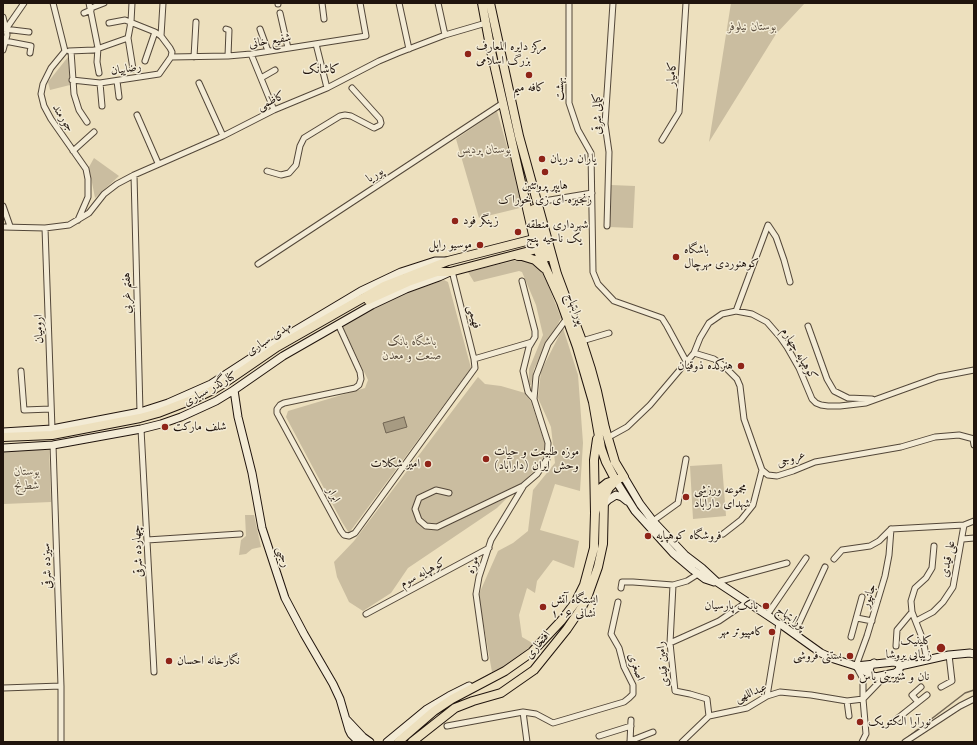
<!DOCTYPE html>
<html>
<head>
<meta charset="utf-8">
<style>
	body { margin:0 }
	#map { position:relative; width:977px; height:745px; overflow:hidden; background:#ede0be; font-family:"Old Standard TT",serif }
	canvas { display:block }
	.frame { position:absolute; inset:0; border:4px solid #20140d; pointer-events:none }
</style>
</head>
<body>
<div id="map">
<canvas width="977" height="745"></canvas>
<div class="frame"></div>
</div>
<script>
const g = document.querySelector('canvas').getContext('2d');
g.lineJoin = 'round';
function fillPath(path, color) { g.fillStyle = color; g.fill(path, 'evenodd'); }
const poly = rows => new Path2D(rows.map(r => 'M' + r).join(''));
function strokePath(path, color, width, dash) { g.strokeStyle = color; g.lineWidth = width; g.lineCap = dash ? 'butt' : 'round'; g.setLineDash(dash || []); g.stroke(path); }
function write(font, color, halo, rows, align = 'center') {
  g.font = font + ' "Old Standard TT",Amiri,serif'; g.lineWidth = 3; g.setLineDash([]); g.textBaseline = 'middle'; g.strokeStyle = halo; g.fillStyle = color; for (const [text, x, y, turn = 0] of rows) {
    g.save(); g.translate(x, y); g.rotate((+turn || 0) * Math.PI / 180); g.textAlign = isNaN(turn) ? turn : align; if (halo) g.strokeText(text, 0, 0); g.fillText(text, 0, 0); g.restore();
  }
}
const green = poly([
	[731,3,805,3,776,34,709,142],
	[68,57,70,85,50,90,48,82],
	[497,111,524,207,479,218,456,139],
	[94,158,119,176,95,198,89,167],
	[611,185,635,186,633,228,609,227],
	[517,260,530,260,543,272,561,318,534,369,531,385,529,385,529,369,543,335,536,305,522,272,519,271,474,282,468,272],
	[444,280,448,282,471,368,349,533,342,522,286,417,288,411,365,388,368,380,342,325,386,300],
	[563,328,578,375,583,443,580,491,555,484,540,530,579,541,574,568,553,560,537,581,535,593,527,588,519,615,522,637,534,644,504,666,492,672,481,610,479,594,498,551,513,543,528,531,533,490,555,463,551,427,538,398,541,371],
	[478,377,485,384,501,386,525,393,531,402,545,444,543,458,533,472,497,508,408,568,391,593,363,611,349,602,337,577,334,562,354,541],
	[49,448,51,502,4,504,3,450],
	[722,464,726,516,693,519,690,466],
	[245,515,254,515,261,547,252,549,246,554,239,555,241,540,246,536]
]);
const water = poly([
	[404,417,407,427,386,433,383,423,404,417]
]);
const stream = poly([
	[908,737,965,693,974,690]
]);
const minor = poly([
	[53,3,65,51,51,68,43,84,41,94,44,106,51,119,86,169,88,179,88,197,78,220],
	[89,3,98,48,97,62,99,73],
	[132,3,131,22,128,38,133,69],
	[278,3,278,4],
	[322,3,324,19],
	[399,3,409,49],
	[438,3,445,35],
	[569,3,569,103,578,130,591,153,593,272,598,284,614,301,662,318,667,326,686,361],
	[91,8,104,3],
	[84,13,91,10],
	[280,13,288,48],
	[3,17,6,29],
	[109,23,125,20,155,32,161,36,170,48,172,52,171,57],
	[4,29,29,32],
	[226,29,229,30,228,56],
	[260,29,268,51],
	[161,36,163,3],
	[5,41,31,46,30,53],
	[316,44,327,88],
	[3,50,7,35,6,29,24,3],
	[69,51,94,50,128,38],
	[71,51,74,94,79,110,87,122],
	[251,54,274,110],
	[194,57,196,22],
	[145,61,155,32],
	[261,78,275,70],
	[72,80,100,83,159,74,171,57,228,56,251,54,366,36,360,3],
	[117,81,119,97],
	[100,83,102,106],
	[199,83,223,136],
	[137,115,158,163],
	[662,140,679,112,686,3],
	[73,151,94,132],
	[267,171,281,175,289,173,296,165,300,146,304,138,340,116,345,115,351,116,374,128,380,125,381,123,380,119,352,88],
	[134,175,140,412],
	[538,202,592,193],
	[3,206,10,226],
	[607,226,609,152,605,124,613,3],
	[3,227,45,228,69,225,89,213,104,194,117,184,134,175,223,136,274,110,327,88,379,61,398,53,445,35,486,23],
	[45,228,52,429],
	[258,264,503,103],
	[522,281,535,331,535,337,529,347,523,371,528,392,534,399],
	[736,311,768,225,776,237,784,260,790,282],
	[338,324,360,372,361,379,359,385,355,388,284,403,280,405,277,409,277,413,341,531,344,535,349,536,355,533,475,368,474,359,452,271],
	[808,326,827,379,834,391,848,398,872,399],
	[582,341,609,333],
	[694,353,714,359,724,366,737,379,740,386,744,419,762,470,768,475,777,476,793,471,815,462,901,447,935,437,959,435,974,439],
	[474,359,532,342],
	[21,371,24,410,51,409],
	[141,429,154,672],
	[607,438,627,427,650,405,694,353,700,338,709,323,722,314,736,311,752,314,767,322,780,337,787,347,799,368,812,399,816,403,821,405,828,406,840,406,866,403,938,377,974,370],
	[973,439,974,445],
	[53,445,61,686,61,742],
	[449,493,436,490,419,498,415,509,419,520,426,526,437,527,523,486,537,474,547,459,548,443,534,399,536,376,548,344,567,318],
	[653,521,678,503,686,459],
	[891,529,964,525],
	[723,534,741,520,753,505,762,470],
	[963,539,974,538],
	[147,540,240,534],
	[834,559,842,550,870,546,879,541,891,529],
	[717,582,787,563],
	[673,585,670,643,675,691,690,694,707,699,709,716],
	[621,588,622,582,633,582,673,585,687,581,698,574],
	[366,614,489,548],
	[767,615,806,558],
	[857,618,872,621],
	[916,621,933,612,943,602,953,587,964,525,974,521],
	[794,634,825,567],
	[851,637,862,597],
	[670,643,719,621,747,602],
	[896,646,897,630,912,612],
	[485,658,476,594,479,577,491,540,523,487],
	[927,660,923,640,912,612,911,601,915,588,926,578,932,568,934,546],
	[941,687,952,681,949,655],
	[3,688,61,686],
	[767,696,779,623],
	[863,699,886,675],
	[847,701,849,716],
	[918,702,912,695,921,687],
	[893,722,927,695],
	[447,726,523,712],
	[599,736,631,726],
	[630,741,653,732],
	[527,742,523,712,536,714,553,723,624,702,629,698,633,694,633,685,624,667,619,648,611,634,618,602],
	[630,742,631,720],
	[682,742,709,716,747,708,767,696,780,692,811,695,847,701,863,699],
	[862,742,866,734,863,699,863,682,862,677,856,666,867,636,885,576,889,555,891,529],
	[905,742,960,706,974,699]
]);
const secondary = poly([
	[234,390,238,417,252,473,262,528,285,598,304,634,333,684,340,699,349,730,351,734,359,742],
	[3,432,52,429,140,412,168,403,211,384,274,343,361,291,401,272,435,261,445,261],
	[3,448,53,445,141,429,161,424,181,417,216,401,234,390,283,356,372,305,406,289,439,277,450,272],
	[624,477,640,504,653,521,685,555,702,568,717,582,779,623,821,653,834,659,856,666,873,676],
	[616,481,635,511,673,553,693,570,705,579,714,582],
	[604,504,608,500,616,495,622,497,627,501],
	[874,663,871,665,869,670,871,675,875,677,895,673,899,670,900,666],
	[856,666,894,662,898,663,900,666],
	[900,666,949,655,970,653,974,654],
	[347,720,363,737,370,742],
	[387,742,427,709,449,696,469,686]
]);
const primary = poly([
	[482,3,491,51,534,239,537,249,561,302,577,347,593,402,601,448,606,462,616,481],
	[490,3,519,136,557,274,582,341,591,369,597,391,605,428,615,462,624,477,607,483,602,487,600,491,595,513],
	[534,209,542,241,548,257],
	[518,256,522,256,535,260,544,268],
	[368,300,408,282,437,272,450,272,537,249],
	[3,437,52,435,140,418,158,413,194,399,211,391,226,382,277,347,384,286,448,261,534,239,542,241],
	[398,742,434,711,452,699,505,671,532,652,561,621,575,603,584,585,594,548,595,513,594,460,597,439],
	[412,742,455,708,473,701,501,693,534,670,567,629,582,607,588,595,598,567,603,544,604,498,609,488,614,483]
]);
const markers = [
	[468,54,4,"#8f2418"],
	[529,75,4,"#8f2418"],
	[542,159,4,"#8f2418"],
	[545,172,4,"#8f2418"],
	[455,221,4,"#8f2418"],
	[518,232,4,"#8f2418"],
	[480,245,4,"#8f2418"],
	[676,257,4,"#8f2418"],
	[741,366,4,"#8f2418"],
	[165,427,4,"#8f2418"],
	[486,459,4,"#8f2418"],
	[428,464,4,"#8f2418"],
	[686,497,4,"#8f2418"],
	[648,536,4,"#8f2418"],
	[766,606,4,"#8f2418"],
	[543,607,4,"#8f2418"],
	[772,632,4,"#8f2418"],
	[941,648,5,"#8f2418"],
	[850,656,4,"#8f2418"],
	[169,661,4,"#8f2418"],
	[851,677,4,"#8f2418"],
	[860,722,4,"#8f2418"]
];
const parkNames = [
	["بوستان نیلوفر",752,27],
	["بوستان پردیس",484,150],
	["باشگاه بانک",412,342],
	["صنعت و معدن",412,356],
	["بوستان",27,472],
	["شطرنج",27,486]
];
const streetNames = [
	["شفیع خانی",270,41,-9],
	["رضاییان",126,69,-9],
	["کامیار",672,74,-86],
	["بهشت",560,89,-91],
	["کاظمی",271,101,-25],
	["کمالی شرقی",598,114,-90],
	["جورمند",63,118,57],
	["پوریا",375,175,-33],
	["هفتم غربی",127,293,-91],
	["پورابتهاج",575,309,69],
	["فهیمی",474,317,76],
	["ارومیان",39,329,-92],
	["مهدی سباری",269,339,-33],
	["کوهپایه چهارم",799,354,59],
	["کنارگذر سباری",210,389,-29],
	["عروجی",791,459,-19],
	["ابرار",333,495,61],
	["چهارده شرقی",138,551,-93],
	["رجبی",283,557,72],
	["علی قیدی",948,559,-79],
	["موزه",473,565,-72],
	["سیزده شرقی",47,566,-92],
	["کوهپایه سوم",423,573,-28],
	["جانپور",869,596,-73],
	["پورابتهاج",791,618,35],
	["افتخاری",538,645,-51],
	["رامین قیدی",663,664,-96],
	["اصغری",636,667,70],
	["عبداللهی",751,693,-22]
];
const poiNames = [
	["مرکز دایره المعارف",476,47],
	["بزرگ اسلامی",476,61],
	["کافه میم",529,88,"center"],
	["یاران دریان",550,159],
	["هایپر پروتئین",545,186,"center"],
	["زنجیره ای زی خوراک",545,200,"center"],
	["زینگر فود",463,221],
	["شهرداری منطقه",526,225],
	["یک ناحیه پنج",526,239],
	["موسیو راپل",472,245,"right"],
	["باشگاه",684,250],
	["کوهنوردی مهرچال",684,264],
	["هنرکده ذوقیان",733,366,"right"],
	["شلف مارکت",173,427],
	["موزه طبیعت و حیات",494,452],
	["وحش ایران (دارآباد)",494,466],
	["امیر شکلات",420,464,"right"],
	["مجموعه ورزشی",694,490],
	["شهدای دارآباد",694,504],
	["فروشگاه کوهپایه",656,536],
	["ایستگاه آتش",551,600],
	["نشانی ۱۰۶",551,614],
	["بانک پارسیان",758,606,"right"],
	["کامپیوتر مهر",764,632,"right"],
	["کلینیک",932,641,"right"],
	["زیبایی یروشا",932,655,"right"],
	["بستنی فروشی",842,656,"right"],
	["نگارخانه احسان",177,661],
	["نان و شیرینی یاس",859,677],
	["نورآرا الکتویک",868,722]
];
const neighbourhoodNames = [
	["کاشانک",321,70]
];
fillPath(green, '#cabda0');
fillPath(water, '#a79b82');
strokePath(water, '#716553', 1);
strokePath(stream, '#716553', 1.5);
strokePath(minor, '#534739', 7);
strokePath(secondary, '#20140d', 9);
strokePath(primary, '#20140d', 10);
strokePath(minor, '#f3ebd5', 5);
strokePath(secondary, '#f3ebd5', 7);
strokePath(primary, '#ede0be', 8);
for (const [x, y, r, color] of markers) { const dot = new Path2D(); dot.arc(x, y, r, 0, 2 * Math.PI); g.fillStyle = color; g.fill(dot); strokePath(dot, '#f3ebd5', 1.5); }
write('italic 12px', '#5c4f40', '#f3ebd5', parkNames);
write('12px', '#20140d', '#f3ebd5', streetNames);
write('12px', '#20140d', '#f3ebd5', poiNames, 'left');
write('13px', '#20140d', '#f3ebd5', neighbourhoodNames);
</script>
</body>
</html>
